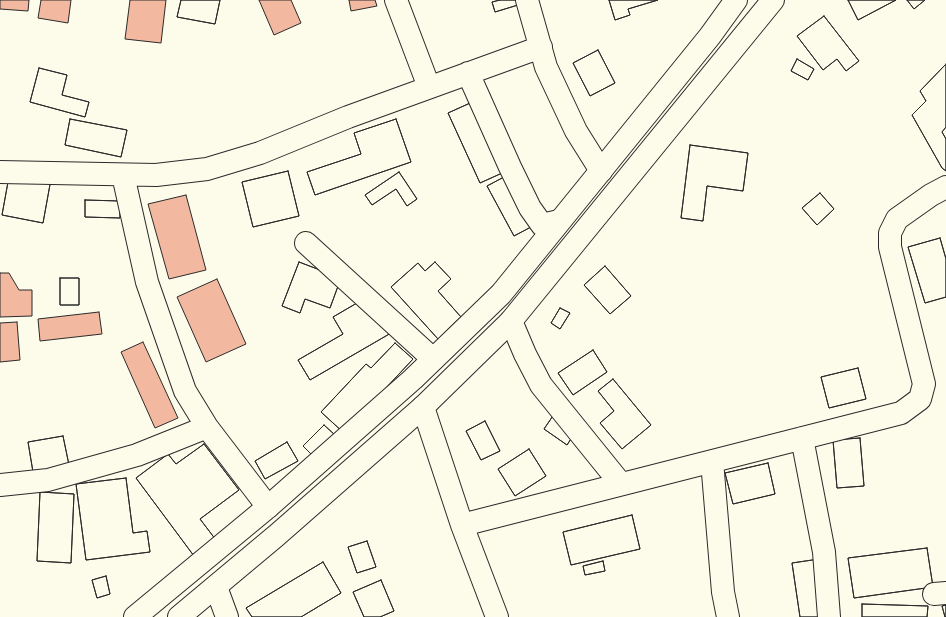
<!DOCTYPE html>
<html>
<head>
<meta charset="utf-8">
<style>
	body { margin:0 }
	canvas { display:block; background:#fdfbea }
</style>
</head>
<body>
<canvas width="946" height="617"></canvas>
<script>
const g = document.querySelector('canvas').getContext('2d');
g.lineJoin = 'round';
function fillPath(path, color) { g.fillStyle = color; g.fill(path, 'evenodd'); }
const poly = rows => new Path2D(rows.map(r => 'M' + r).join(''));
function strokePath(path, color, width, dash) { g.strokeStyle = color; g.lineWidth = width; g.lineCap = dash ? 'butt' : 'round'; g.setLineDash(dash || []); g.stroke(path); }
const building = poly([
	[0,0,29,0,28,11,0,9,0,0],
	[41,0,71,0,68,23,38,18,41,0],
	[130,0,166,0,161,43,125,39,130,0],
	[181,0,220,0,215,24,177,17,181,0],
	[181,0,220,0,215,24,177,17,181,0],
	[259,0,291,0,301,23,274,35,259,0],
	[349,0,375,0,377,6,351,11,349,0],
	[500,0,517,0,518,5,495,12,492,2,500,0],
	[500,0,517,0,518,5,495,12,492,2,500,0],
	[609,0,658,0,628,9,630,15,615,20,609,0],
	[609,0,658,0,628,9,630,15,615,20,609,0],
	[848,0,896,0,858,20,848,0],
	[848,0,896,0,858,20,848,0],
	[907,0,925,0,914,9,907,0],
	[907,0,925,0,914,9,907,0],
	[824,16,859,61,846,71,837,59,823,70,797,36,824,16],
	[824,16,859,61,846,71,837,59,823,70,797,36,824,16],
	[598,50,615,83,590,96,573,63,598,50],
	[598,50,615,83,590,96,573,63,598,50],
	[797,59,814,69,808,80,791,71,797,59],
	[797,59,814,69,808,80,791,71,797,59],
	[946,64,946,127,942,132,946,139,946,171,942,168,912,115,926,101,920,91,946,64],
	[946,64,946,127,942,132,946,139,946,171,942,168,912,115,926,101,920,91,946,64],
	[39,68,67,75,62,95,89,102,85,117,30,102,39,68],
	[39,68,67,75,62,95,89,102,85,117,30,102,39,68],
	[488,95,520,165,480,183,448,113,488,95],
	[488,95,520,165,480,183,448,113,488,95],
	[70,119,127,130,121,157,65,145,70,119],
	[70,119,127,130,121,157,65,145,70,119],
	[396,119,411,162,315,195,307,172,361,154,354,133,396,119],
	[396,119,411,162,315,195,307,172,361,154,354,133,396,119],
	[690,145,748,153,743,191,707,186,703,221,681,218,690,145],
	[690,145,748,153,743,191,707,186,703,221,681,218,690,145],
	[10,171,51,179,43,223,2,215,10,171],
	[10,171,51,179,43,223,2,215,10,171],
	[288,171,299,216,253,227,242,182,288,171],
	[288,171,299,216,253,227,242,182,288,171],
	[399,172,417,199,407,206,396,189,372,205,365,195,399,172],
	[399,172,417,199,407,206,396,189,372,205,365,195,399,172],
	[504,177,531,227,514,236,487,186,504,177],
	[504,177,531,227,514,236,487,186,504,177],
	[820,193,834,209,817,225,802,208,820,193],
	[820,193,834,209,817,225,802,208,820,193],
	[186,195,206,270,169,279,148,204,186,195],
	[85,200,120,201,120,218,85,217,85,200],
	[85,200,120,201,120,218,85,217,85,200],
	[940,238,946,259,946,297,925,303,908,247,940,238],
	[940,238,946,259,946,297,925,303,908,247,940,238],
	[299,262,341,278,330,308,305,299,300,313,282,306,299,262],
	[299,262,341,278,330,308,305,299,300,313,282,306,299,262],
	[435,262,451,279,438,291,461,317,438,339,391,287,418,263,425,271,435,262],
	[435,262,451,279,438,291,461,317,438,339,391,287,418,263,425,271,435,262],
	[605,266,631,296,610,314,584,285,605,266],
	[605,266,631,296,610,314,584,285,605,266],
	[0,273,9,273,19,290,32,290,32,316,0,317,0,273],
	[60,278,79,278,79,305,60,305,60,278],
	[60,278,79,278,79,305,60,305,60,278],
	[217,279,246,344,206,362,177,297,217,279],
	[369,296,391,333,310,380,298,360,343,334,333,317,369,296],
	[369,296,391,333,310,380,298,360,343,334,333,317,369,296],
	[560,308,570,313,560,329,551,323,560,308],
	[560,308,570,313,560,329,551,323,560,308],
	[99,312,102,334,40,341,38,319,99,312],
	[17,322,20,360,0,362,0,323,17,322],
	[143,342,178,418,155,428,121,352,143,342],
	[395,343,413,359,344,433,321,412,366,364,371,368,395,343],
	[395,343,413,359,344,433,321,412,366,364,371,368,395,343],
	[593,350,607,372,573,395,558,373,593,350],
	[593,350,607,372,573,395,558,373,593,350],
	[858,368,866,399,829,408,821,377,858,368],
	[858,368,866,399,829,408,821,377,858,368],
	[613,379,651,425,622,449,600,423,614,411,598,391,613,379],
	[613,379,651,425,622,449,600,423,614,411,598,391,613,379],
	[559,407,582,422,567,445,544,429,559,407],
	[559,407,582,422,567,445,544,429,559,407],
	[485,421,500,451,481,460,466,431,485,421],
	[485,421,500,451,481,460,466,431,485,421],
	[324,425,335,435,314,457,303,446,324,425],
	[324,425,335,435,314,457,303,446,324,425],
	[63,436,69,465,33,472,28,442,63,436],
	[63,436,69,465,33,472,28,442,63,436],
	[860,438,864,486,837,488,833,440,860,438],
	[860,438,864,486,837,488,833,440,860,438],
	[287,442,298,461,265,479,255,461,287,442],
	[287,442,298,461,265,479,255,461,287,442],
	[204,444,239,490,200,519,216,540,194,556,136,478,168,454,176,464,204,444],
	[204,444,239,490,200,519,216,540,194,556,136,478,168,454,176,464,204,444],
	[529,449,546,476,515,496,498,469,529,449],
	[529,449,546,476,515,496,498,469,529,449],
	[768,463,775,494,733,504,725,473,768,463],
	[768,463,775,494,733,504,725,473,768,463],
	[126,478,133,533,147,531,150,552,86,560,76,484,126,478],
	[126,478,133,533,147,531,150,552,86,560,76,484,126,478],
	[40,492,74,494,71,563,37,561,40,492],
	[40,492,74,494,71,563,37,561,40,492],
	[632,515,640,549,571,565,563,532,632,515],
	[632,515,640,549,571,565,563,532,632,515],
	[367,541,376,567,357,573,348,547,367,541],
	[367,541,376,567,357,573,348,547,367,541],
	[927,548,933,587,854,598,848,558,927,548],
	[927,548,933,587,854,598,848,558,927,548],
	[819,559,827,617,800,617,792,563,819,559],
	[819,559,827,617,800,617,792,563,819,559],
	[603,561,605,571,585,575,583,566,603,561],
	[603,561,605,571,585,575,583,566,603,561],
	[323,562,341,593,301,617,252,617,246,608,323,562],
	[323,562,341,593,301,617,252,617,246,608,323,562],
	[106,576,110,594,97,598,92,580,106,576],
	[106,576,110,594,97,598,92,580,106,576],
	[381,580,394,611,380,617,364,617,353,592,381,580],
	[381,580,394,611,380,617,364,617,353,592,381,580],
	[862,604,928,606,927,617,862,617,862,604],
	[862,604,928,606,927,617,862,617,862,604],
	[946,605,946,617,945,617,942,606,946,605],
	[946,605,946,617,945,617,942,606,946,605]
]);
const minor = poly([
	[396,0,429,87],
	[527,0,546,67,576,131,601,171],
	[468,73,510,167,530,208,542,225,559,221],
	[0,172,156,175,207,169,260,153,348,117,541,47],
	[123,175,147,282,185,391,207,427,268,507],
	[306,243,433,359],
	[511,321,525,354,541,385,621,484],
	[423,407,462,525,497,617],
	[802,438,824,552,829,617],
	[712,461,723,592,728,617],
	[0,485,48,480,137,455,207,427],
	[462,525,901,413,920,399,924,384,890,247,890,233,897,219,931,195,946,187],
	[216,587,227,617],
	[934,594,946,593]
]);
const major = poly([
	[135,617,268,507,413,379,501,294,710,36,736,0],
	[179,617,277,535,423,407,511,321,773,0]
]);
fillPath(building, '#f2b8a0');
strokePath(building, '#2b2b2b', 1);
strokePath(minor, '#2b2b2b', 24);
strokePath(major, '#2b2b2b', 24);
strokePath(minor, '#fdfbea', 22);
strokePath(major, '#fdfbea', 22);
</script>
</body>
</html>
